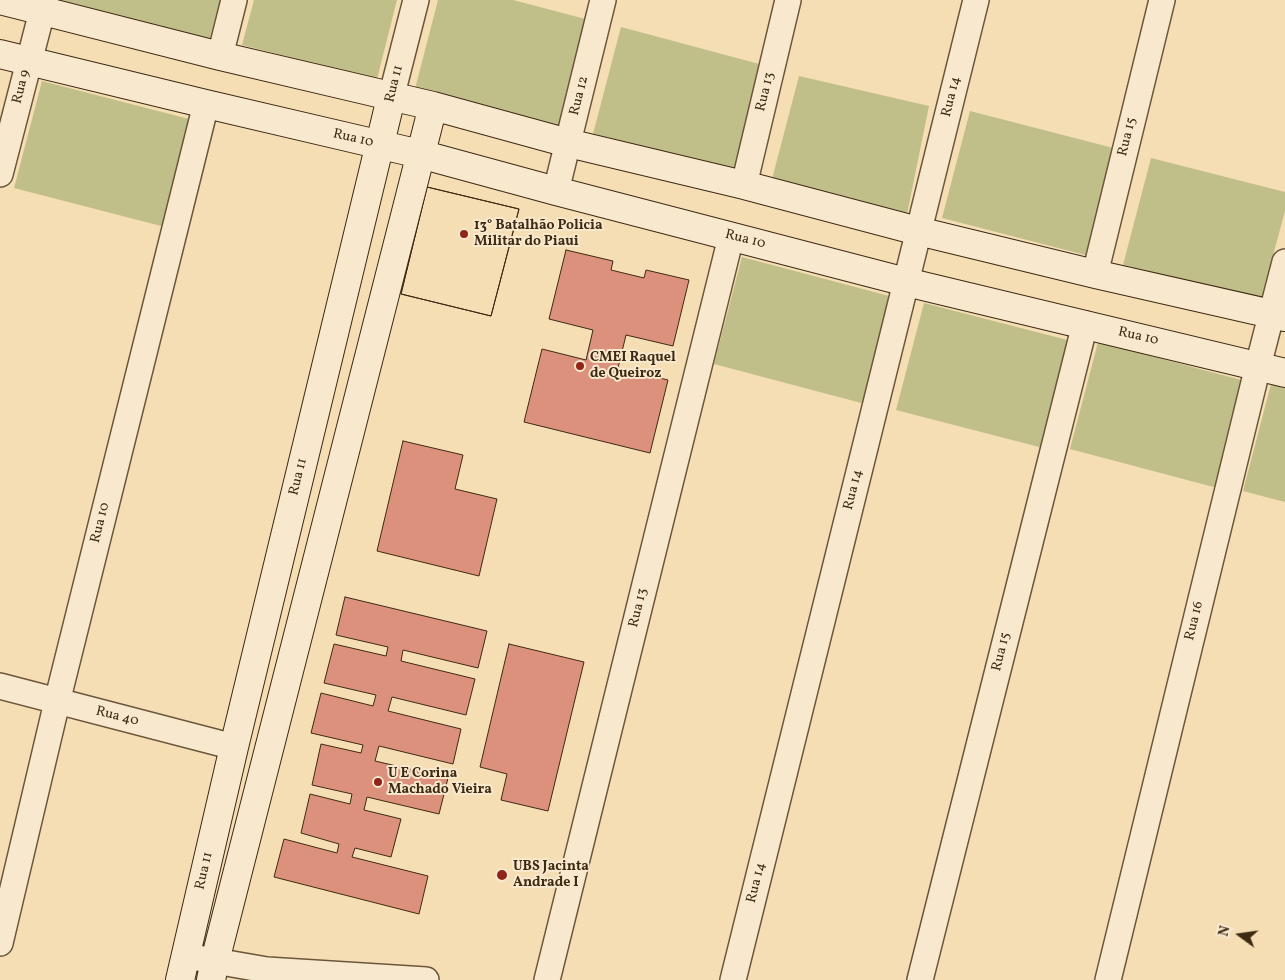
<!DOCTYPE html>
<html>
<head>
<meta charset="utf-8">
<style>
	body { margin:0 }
	#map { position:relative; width:1285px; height:980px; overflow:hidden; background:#f5ddb4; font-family:Vollkorn,serif }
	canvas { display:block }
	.north { position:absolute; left:1215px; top:910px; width:50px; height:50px; -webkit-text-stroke:4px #f8e9ce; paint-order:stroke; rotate:284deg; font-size:14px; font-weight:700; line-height:20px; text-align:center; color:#3e2913 }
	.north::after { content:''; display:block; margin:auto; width:18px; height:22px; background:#3e2913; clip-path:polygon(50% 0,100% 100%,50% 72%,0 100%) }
</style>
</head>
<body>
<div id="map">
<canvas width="1285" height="980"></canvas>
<div class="north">N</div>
</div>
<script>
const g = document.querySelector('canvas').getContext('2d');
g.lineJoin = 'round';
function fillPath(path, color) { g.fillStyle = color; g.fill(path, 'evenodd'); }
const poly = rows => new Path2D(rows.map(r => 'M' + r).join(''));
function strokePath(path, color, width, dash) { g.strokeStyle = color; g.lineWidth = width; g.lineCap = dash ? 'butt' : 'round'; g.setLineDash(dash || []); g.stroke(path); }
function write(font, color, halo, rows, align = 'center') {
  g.font = font + ' Vollkorn,serif'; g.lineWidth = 4; g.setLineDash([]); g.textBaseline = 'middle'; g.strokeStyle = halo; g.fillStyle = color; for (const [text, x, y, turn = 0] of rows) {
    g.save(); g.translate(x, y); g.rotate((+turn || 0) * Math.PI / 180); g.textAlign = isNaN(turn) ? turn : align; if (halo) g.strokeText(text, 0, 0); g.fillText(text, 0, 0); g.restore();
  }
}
const green = poly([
	[59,0,220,0,209,41,58,2],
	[254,0,397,0,377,79,242,45],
	[438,0,513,0,593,21,566,128,415,89],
	[621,27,763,65,736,169,593,134],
	[799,76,929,106,907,214,771,183],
	[42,81,193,120,165,227,14,188],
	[970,111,1121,150,1093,257,942,218],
	[1151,158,1285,192,1285,211,1261,300,1123,265],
	[742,257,893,297,865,404,714,364],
	[924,303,1075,342,1047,449,896,410],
	[1098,342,1249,382,1221,489,1070,449],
	[1271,384,1285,388,1285,502,1243,491]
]);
const building = poly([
	[427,187,519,209,491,316,401,294,427,187],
	[427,187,519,209,491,316,401,294,427,187],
	[566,250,613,261,611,270,644,278,646,270,689,280,673,346,626,335,618,368,668,380,650,453,524,422,542,349,586,360,593,330,549,319,566,250],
	[403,441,463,455,455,489,497,499,479,576,377,551,403,441],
	[345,597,487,631,478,668,403,650,401,661,475,679,466,715,392,697,388,711,461,729,453,764,379,746,375,761,448,778,439,814,367,797,364,810,401,819,391,857,355,848,352,857,428,876,419,914,274,877,284,839,337,853,339,844,301,833,310,794,350,804,352,794,312,785,321,744,361,753,363,745,311,733,321,693,373,706,376,695,324,683,334,644,386,656,388,647,336,635,345,597],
	[509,644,584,662,548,811,501,800,507,774,480,767,509,644]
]);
const street = poly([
	[220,56,234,0],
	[391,98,416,0],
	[0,174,45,0],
	[744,185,788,0],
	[556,191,603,0],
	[1095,274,1162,0],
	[0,686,234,747],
	[0,943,57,702,206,104],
	[186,956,267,970,426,980],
	[547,980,731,237],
	[733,980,976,0],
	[920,980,1085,324],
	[1108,980,1258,366,1285,262]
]);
const secondary = poly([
	[0,0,220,56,433,106,568,143,744,185,918,231,1095,274,1285,317],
	[0,54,206,104,420,154,556,191,906,282,1285,373],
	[180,980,234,747,391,98],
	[211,980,215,961,433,106]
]);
const markers = [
	[464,234,5,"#8f2418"],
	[580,366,5,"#8f2418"],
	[378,782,5,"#8f2418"],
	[502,875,6,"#8f2418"]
];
const streetNames = [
	["Rua 11",395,84,-76],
	["Rua 9",22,87,-76],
	["Rua 13",766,92,-76],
	["Rua 12",580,96,-76],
	["Rua 14",952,97,-76],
	["Rua 15",1128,137,-76],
	["Rua 10",353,139,13],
	["Rua 10",745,240,14],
	["Rua 10",1138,337,13],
	["Rua 11",299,477,-76],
	["Rua 14",854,490,-76],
	["Rua 10",101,523,-76],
	["Rua 13",639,608,-76],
	["Rua 16",1195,621,-76],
	["Rua 15",1002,652,-76],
	["Rua 40",117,717,14],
	["Rua 11",205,871,-77],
	["Rua 14",757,883,-76]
];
const poiNames = [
	["13° Batalhão Policia",474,226],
	["Militar do Piaui",474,242],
	["CMEI Raquel",590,358],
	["de Queiroz",590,374],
	["U E Corina",388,774],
	["Machado Vieira",388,790],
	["UBS Jacinta",513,867],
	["Andrade I",513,883]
];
fillPath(green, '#c1bf89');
fillPath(building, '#db917b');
strokePath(building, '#3e2913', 1);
strokePath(street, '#6c563b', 28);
strokePath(secondary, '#3e2913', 30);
strokePath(street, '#f8e9ce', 25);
strokePath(secondary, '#f8e9ce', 28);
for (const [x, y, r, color] of markers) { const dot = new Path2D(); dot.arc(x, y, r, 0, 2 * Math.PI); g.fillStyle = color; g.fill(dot); strokePath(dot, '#f8e9ce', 2); }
write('14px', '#3e2913', '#f8e9ce', streetNames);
write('bold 14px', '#3e2913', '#f8e9ce', poiNames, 'left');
</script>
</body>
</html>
